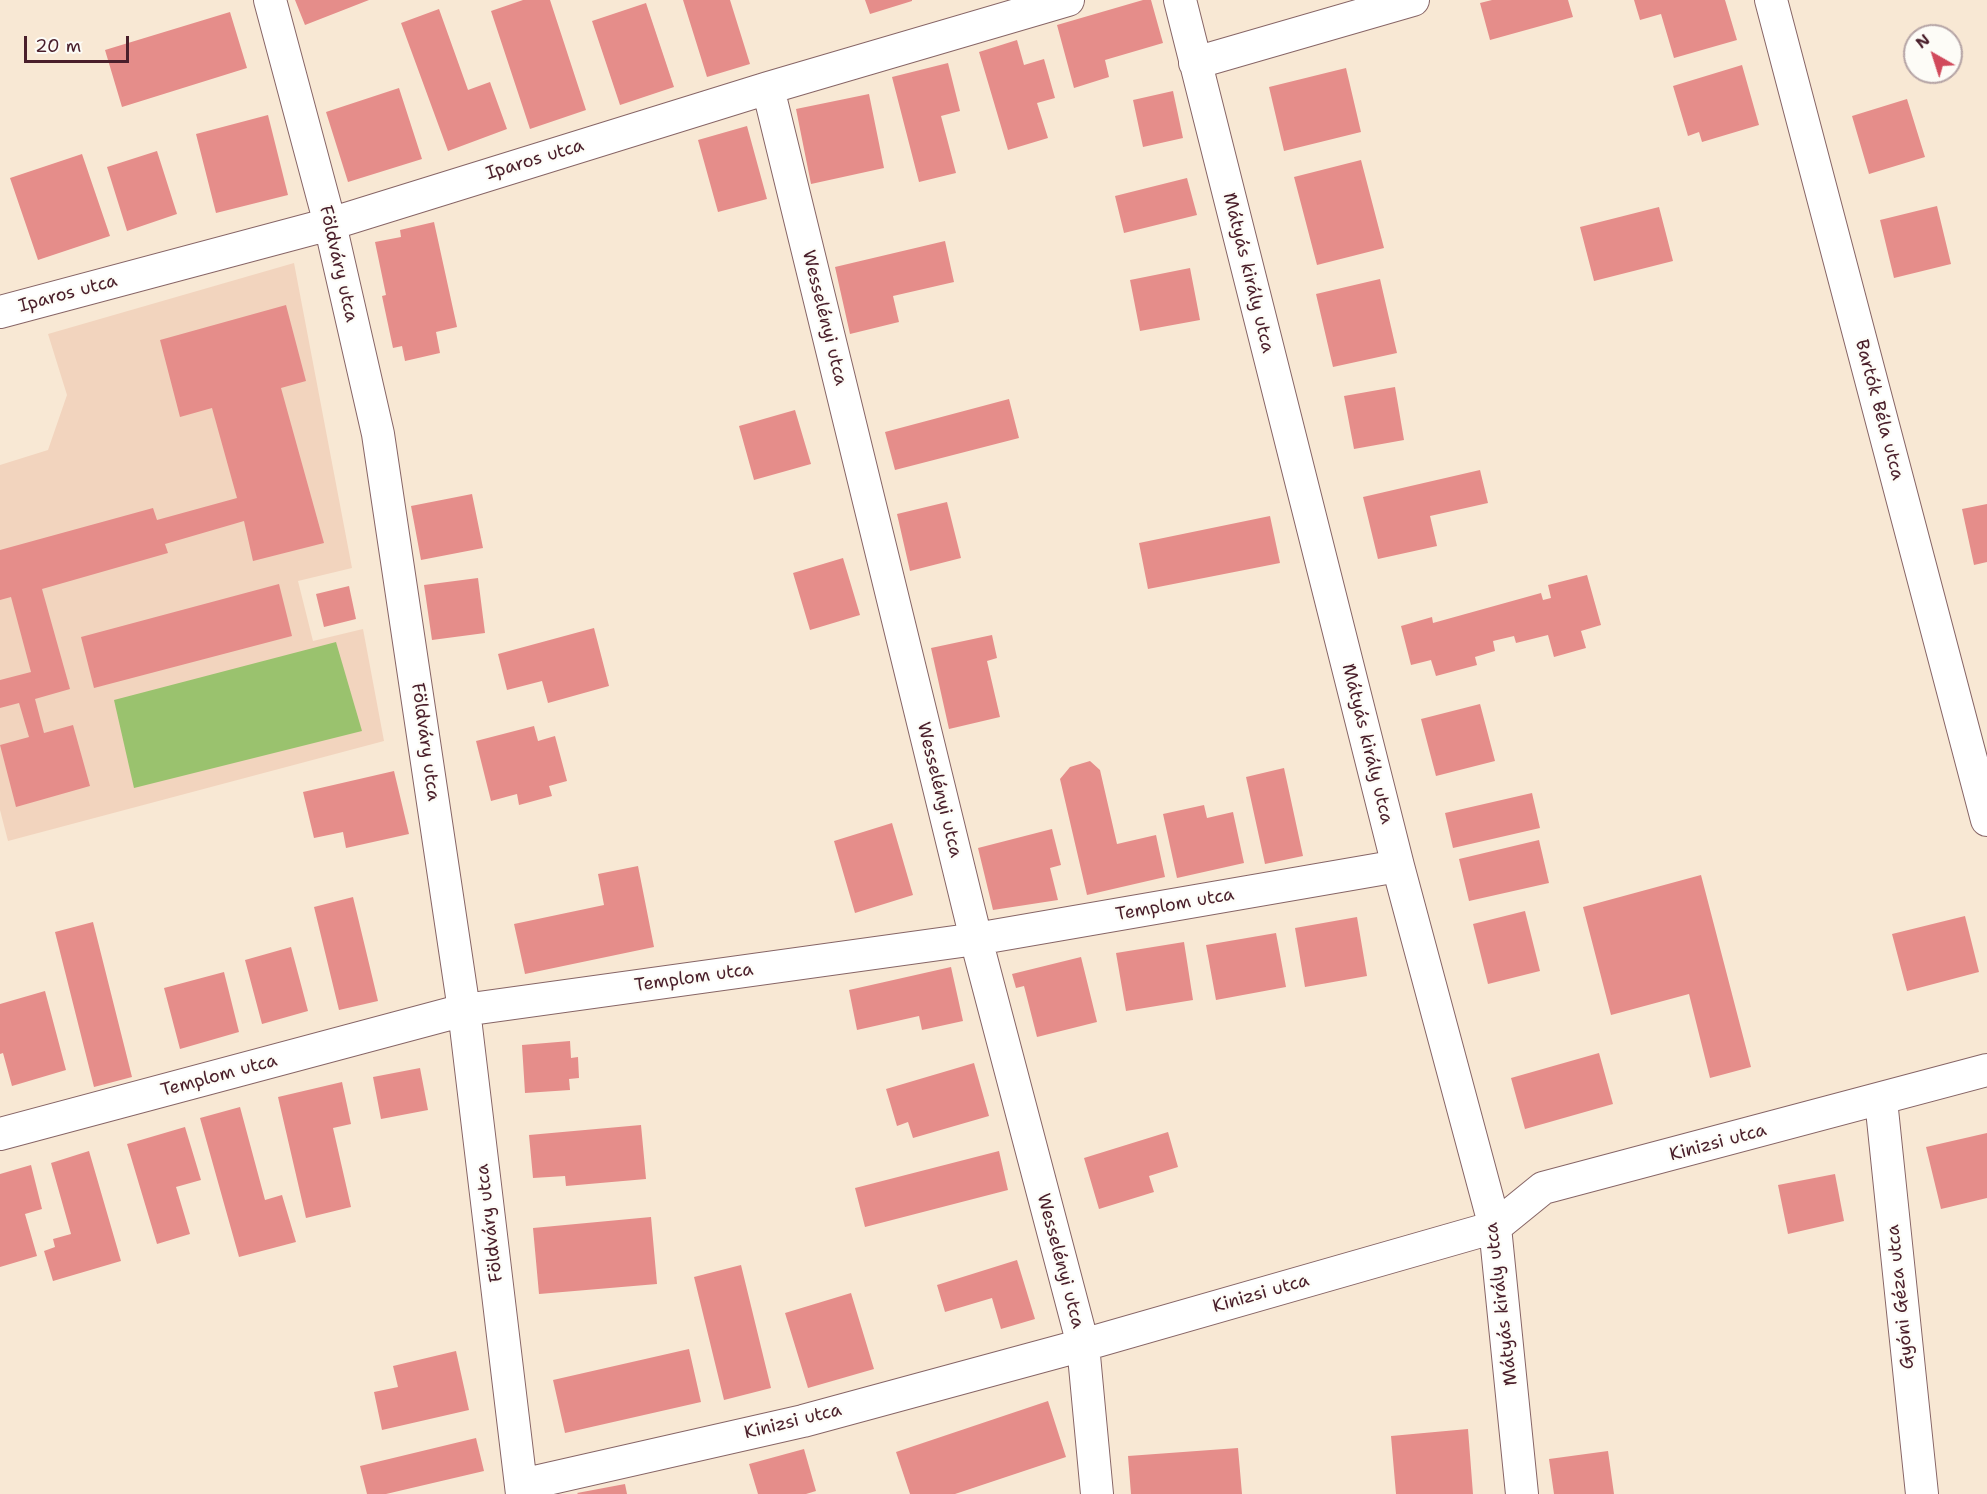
<!DOCTYPE html>
<html>
<head>
<meta charset="utf-8">
<style>
	body { margin:0 }
	#map { position:relative; width:1987px; height:1494px; overflow:hidden; background:#f8e8d4; font-family:"Shantell Sans",sans-serif }
	canvas { display:block }
	.north { position:absolute; left:1903px; top:24px; width:60px; height:60px; box-sizing:border-box; background:#fdfcf7; border:2px solid #b5a4a5; border-radius:50%; rotate:321deg; font-size:16px; font-weight:700; line-height:24px; text-align:center; color:#4a1f2b }
	.north::after { content:''; display:block; margin:auto; width:21px; height:27px; background:#d1495b; clip-path:polygon(50% 0,100% 100%,50% 72%,0 100%) }
	.scale { position:absolute; left:24px; top:36px; width:105px; height:27px; box-sizing:border-box; border:3px solid #4a1f2b; border-top:0; padding-left:8px; font-size:18px; line-height:21px; white-space:nowrap; color:#4a1f2b; -webkit-text-stroke:4px #fdfcf7; paint-order:stroke }
</style>
</head>
<body>
<div id="map">
<canvas width="1987" height="1494"></canvas>
<div class="north">N</div>
<div class="scale">20 m</div>
</div>
<script>
const g = document.querySelector('canvas').getContext('2d');
g.lineJoin = 'round';
function fillPath(path, color) { g.fillStyle = color; g.fill(path, 'evenodd'); }
const poly = rows => new Path2D(rows.map(r => 'M' + r).join(''));
function strokePath(path, color, width, dash) { g.strokeStyle = color; g.lineWidth = width; g.lineCap = dash ? 'butt' : 'round'; g.setLineDash(dash || []); g.stroke(path); }
function write(font, color, halo, rows, align = 'center') {
  g.font = font + ' "Shantell Sans",sans-serif'; g.lineWidth = 4.5; g.setLineDash([]); g.textBaseline = 'middle'; g.strokeStyle = halo; g.fillStyle = color; for (const [text, x, y, turn = 0] of rows) {
    g.save(); g.translate(x, y); g.rotate((+turn || 0) * Math.PI / 180); g.textAlign = isNaN(turn) ? turn : align; if (halo) g.strokeText(text, 0, 0); g.fillText(text, 0, 0); g.restore();
  }
}
const built = poly([
	[294,263,352,568,298,581,313,641,363,629,384,741,8,841,0,810,0,465,48,450,67,395,48,334]
]);
const green = poly([
	[336,642,362,731,134,788,114,700]
]);
const building = poly([
	[295,0,369,0,305,25],
	[523,0,550,0,586,110,530,129,491,11],
	[683,0,730,0,750,64,707,77],
	[865,0,912,0,912,1,870,14],
	[1143,0,1151,0,1163,43,1105,60,1109,77,1074,88,1057,25],
	[1492,0,1568,0,1573,17,1490,40,1480,3],
	[1634,0,1725,0,1737,40,1674,58,1661,14,1640,20],
	[646,3,674,87,620,105,592,21],
	[439,9,468,90,490,82,507,129,448,151,401,23],
	[230,12,247,68,122,107,105,50],
	[1017,40,1024,65,1044,59,1055,98,1037,103,1048,138,1008,150,979,52],
	[948,63,960,111,941,116,956,173,919,182,892,77],
	[1742,65,1759,125,1702,142,1699,132,1688,136,1673,86],
	[1346,68,1361,132,1284,151,1269,87],
	[399,88,422,159,348,182,326,112],
	[1173,91,1183,138,1143,147,1133,100],
	[869,94,884,168,811,184,796,109],
	[1907,99,1925,157,1869,174,1852,116],
	[268,115,288,195,216,213,196,134],
	[747,126,767,199,718,212,698,140],
	[157,151,177,214,127,231,107,167],
	[82,154,110,236,38,260,10,178],
	[1361,160,1384,248,1317,265,1294,177],
	[1187,178,1197,215,1124,233,1115,196],
	[1937,206,1951,264,1894,278,1880,220],
	[1659,207,1673,261,1594,281,1580,227],
	[434,222,457,327,436,332,440,353,405,361,402,346,393,348,382,296,386,295,375,242,401,237,400,230],
	[945,241,954,282,893,296,899,322,850,334,835,267],
	[1190,268,1200,320,1140,331,1130,280],
	[1380,279,1397,353,1333,367,1316,294],
	[286,305,306,381,281,388,324,543,253,561,244,521,165,544,168,553,42,589,70,689,35,699,44,733,73,725,90,786,16,807,0,745,29,737,19,703,0,708,0,680,31,672,11,597,0,600,0,550,153,508,157,520,237,498,212,408,180,417,160,340],
	[1395,387,1404,440,1354,449,1344,396],
	[1009,399,1019,438,895,470,885,432],
	[795,410,811,464,754,480,739,426],
	[1480,470,1488,503,1430,516,1437,546,1378,559,1363,497],
	[472,494,483,548,421,560,411,506],
	[947,502,961,558,910,571,897,514],
	[1987,504,1987,562,1974,565,1962,509],
	[1270,516,1280,563,1148,589,1139,543],
	[843,558,860,615,810,630,793,573],
	[1587,575,1601,625,1581,631,1586,648,1554,657,1548,635,1516,643,1514,636,1493,641,1495,651,1475,657,1477,665,1436,676,1431,660,1411,665,1401,626,1432,617,1433,623,1541,593,1543,600,1551,598,1548,585],
	[478,578,485,633,432,640,424,585],
	[279,584,292,636,94,688,81,637],
	[349,586,356,619,324,627,316,594],
	[594,628,609,686,548,703,542,681,507,690,498,654],
	[992,635,997,658,987,661,1000,717,949,729,931,648],
	[1480,704,1495,761,1436,776,1421,719],
	[534,726,538,741,555,736,567,781,549,786,552,796,519,805,517,794,491,801,476,741],
	[1090,761,1100,770,1117,844,1156,835,1165,877,1087,895,1060,779,1070,767],
	[1284,768,1303,856,1265,864,1246,777],
	[394,771,409,834,346,848,343,832,314,838,303,792],
	[1532,793,1540,828,1453,848,1445,813],
	[1204,805,1207,818,1233,812,1244,863,1177,878,1163,814],
	[892,823,913,895,855,913,834,841],
	[1052,829,1061,865,1050,868,1058,900,993,910,978,848],
	[1539,840,1549,883,1469,901,1459,859],
	[638,866,654,947,525,974,514,924,604,905,598,874],
	[1701,875,1751,1067,1710,1078,1689,994,1611,1015,1583,907],
	[353,897,378,1001,339,1010,314,907],
	[1525,911,1540,971,1488,984,1473,924],
	[1965,916,1979,972,1907,991,1892,934],
	[1357,917,1367,976,1305,987,1295,928],
	[93,922,132,1077,94,1087,55,932],
	[1276,933,1286,987,1216,1000,1206,945],
	[1184,942,1193,1000,1126,1011,1116,953],
	[291,947,308,1011,262,1024,245,960],
	[1081,957,1097,1022,1037,1037,1024,986,1016,988,1012,974],
	[951,967,963,1021,922,1030,919,1016,857,1030,849,990],
	[224,972,239,1032,180,1049,164,988],
	[45,991,66,1070,12,1086,3,1053,0,1054,0,1004],
	[570,1041,571,1058,578,1057,579,1078,569,1079,570,1090,525,1093,522,1045],
	[1599,1053,1613,1104,1525,1129,1511,1078],
	[974,1063,989,1116,913,1138,908,1122,897,1126,886,1089],
	[420,1068,428,1110,381,1119,373,1077],
	[342,1082,351,1124,333,1128,351,1207,306,1218,278,1097],
	[240,1107,265,1200,282,1195,296,1242,239,1257,200,1118],
	[641,1125,646,1179,566,1186,565,1176,533,1178,529,1135],
	[185,1127,201,1180,176,1187,190,1234,157,1244,127,1144],
	[1168,1132,1178,1167,1149,1176,1154,1192,1099,1209,1084,1158],
	[1987,1133,1987,1198,1941,1209,1926,1147],
	[89,1151,121,1261,53,1281,44,1251,55,1247,53,1239,71,1234,51,1163],
	[999,1151,1008,1190,865,1227,855,1188],
	[31,1165,42,1209,25,1214,37,1256,0,1267,0,1174],
	[1835,1174,1844,1221,1788,1234,1778,1185],
	[651,1217,657,1284,539,1294,533,1228],
	[1017,1260,1035,1319,1001,1329,992,1298,945,1312,937,1285],
	[741,1265,771,1388,724,1400,694,1277],
	[851,1293,874,1369,808,1388,785,1313],
	[689,1349,701,1402,565,1433,553,1380],
	[456,1351,469,1410,382,1430,374,1392,398,1387,393,1366],
	[1048,1401,1066,1457,955,1494,910,1494,896,1452],
	[1468,1429,1473,1494,1396,1494,1391,1436],
	[476,1438,484,1471,386,1494,367,1494,360,1466],
	[1238,1448,1242,1494,1131,1494,1128,1456],
	[804,1449,816,1491,806,1494,758,1494,749,1464],
	[1608,1451,1614,1494,1554,1494,1549,1459],
	[625,1484,627,1494,578,1494,577,1493]
]);
const minor = poly([
	[270,0,330,224,378,434,464,1010,522,1494],
	[1180,0,1398,866,1495,1227,1522,1494],
	[1771,0,1987,820],
	[1195,63,1413,0],
	[768,88,976,939,1083,1345,1097,1494],
	[0,312,330,224,768,88,1068,0],
	[1881,1100,1922,1494],
	[0,1134,464,1010,976,939,1398,866],
	[521,1485,803,1421,1083,1345,1495,1227,1543,1188,1987,1070]
]);
const streetNames = [
	["Iparos utca",535,160,-17],
	["Földváry utca",338,264,77],
	["Mátyás király utca",1248,273,76],
	["Iparos utca",68,294,-15],
	["Wesselényi utca",824,318,76],
	["Bartók Béla utca",1879,410,75],
	["Földváry utca",425,742,82],
	["Mátyás király utca",1367,744,76],
	["Wesselényi utca",939,790,76],
	["Templom utca",1175,905,-10],
	["Templom utca",694,978,-8],
	["Templom utca",219,1076,-15],
	["Kinizsi utca",1718,1143,-15],
	["Földváry utca",490,1223,-97],
	["Wesselényi utca",1060,1261,75],
	["Kinizsi utca",1261,1294,-16],
	["Gyóni Géza utca",1901,1297,-96],
	["Mátyás király utca",1502,1304,-97],
	["Kinizsi utca",793,1422,-14]
];
fillPath(built, '#f2d4be');
fillPath(green, '#9ac26e');
fillPath(building, '#e58d8a');
strokePath(minor, '#876566', 34);
strokePath(minor, '#fff', 32);
write('18px', '#4a1f2b', '#fdfcf7', streetNames);
</script>
</body>
</html>
